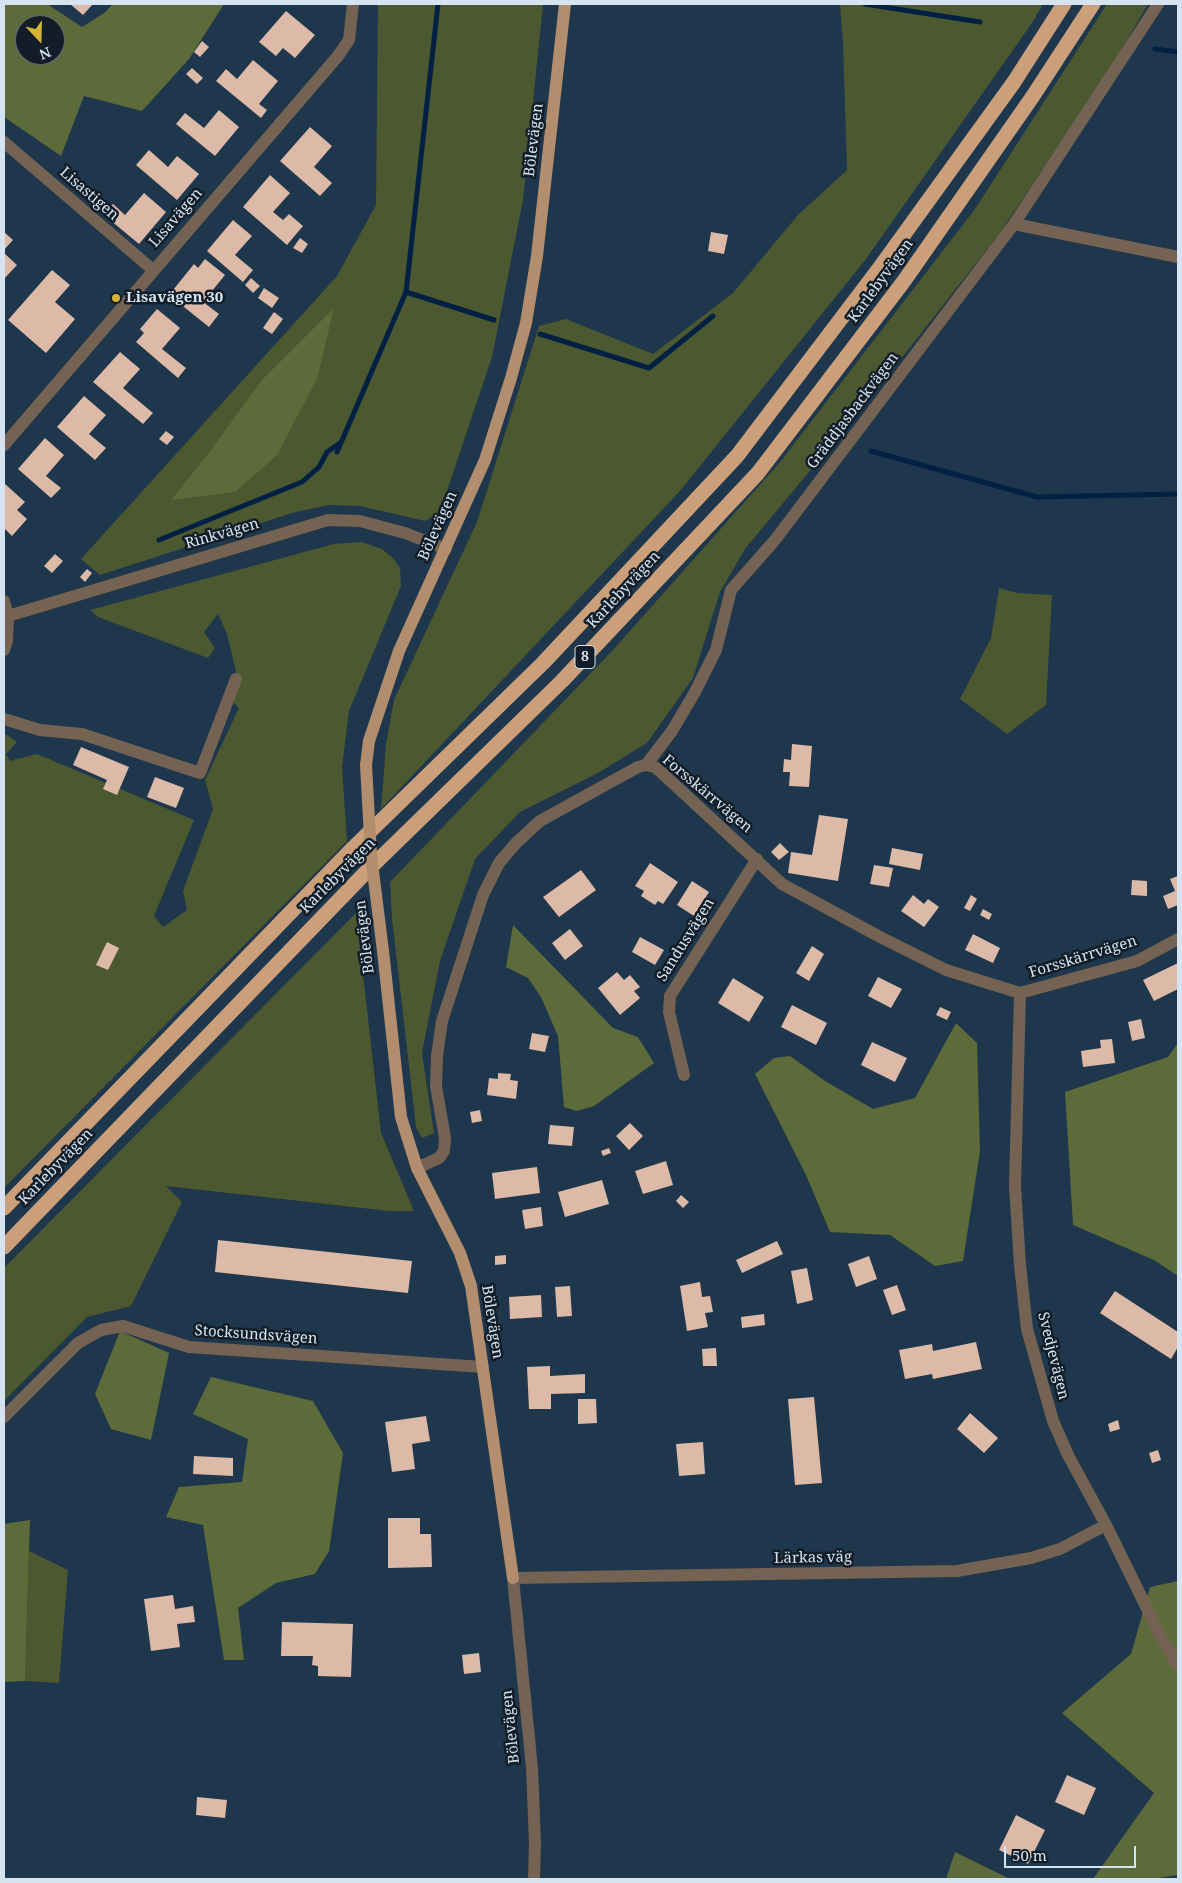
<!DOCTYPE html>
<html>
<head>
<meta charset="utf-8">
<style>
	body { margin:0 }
	#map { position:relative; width:1182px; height:1883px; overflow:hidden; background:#1e374c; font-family:"Noto Serif",serif }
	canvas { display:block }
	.frame { position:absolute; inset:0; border:5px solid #d6e4f2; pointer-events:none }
	.north { position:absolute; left:15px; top:15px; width:50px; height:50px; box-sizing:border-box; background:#121d27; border:1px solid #606d78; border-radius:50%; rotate:159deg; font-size:14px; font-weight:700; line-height:20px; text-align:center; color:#d6e4f2 }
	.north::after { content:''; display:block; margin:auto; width:18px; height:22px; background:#d6b534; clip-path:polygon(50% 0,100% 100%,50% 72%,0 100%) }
	.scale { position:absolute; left:1004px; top:1846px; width:132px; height:22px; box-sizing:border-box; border:2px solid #d6e4f2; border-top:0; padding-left:6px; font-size:15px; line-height:18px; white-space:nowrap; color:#d6e4f2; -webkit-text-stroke:4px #121d27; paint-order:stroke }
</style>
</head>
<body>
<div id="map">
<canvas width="1182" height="1883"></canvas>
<div class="frame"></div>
<div class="north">N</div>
<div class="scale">50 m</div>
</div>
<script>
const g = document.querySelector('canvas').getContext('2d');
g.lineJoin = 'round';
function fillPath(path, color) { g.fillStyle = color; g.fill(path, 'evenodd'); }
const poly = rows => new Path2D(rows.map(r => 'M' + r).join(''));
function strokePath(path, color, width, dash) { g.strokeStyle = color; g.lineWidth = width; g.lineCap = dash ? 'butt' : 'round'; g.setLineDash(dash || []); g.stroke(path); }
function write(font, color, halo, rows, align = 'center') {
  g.font = font + ' "Noto Serif",serif'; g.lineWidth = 5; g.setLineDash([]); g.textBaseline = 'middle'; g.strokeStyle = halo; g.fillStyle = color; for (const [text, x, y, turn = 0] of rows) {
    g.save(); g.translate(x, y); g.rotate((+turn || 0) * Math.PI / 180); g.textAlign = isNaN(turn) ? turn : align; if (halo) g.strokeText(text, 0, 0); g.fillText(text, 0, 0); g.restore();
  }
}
const green = poly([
	[378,4,543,4,523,200,492,357,447,491,437,515,425,521,360,506,328,505,292,513,100,575,81,559,337,276,376,205],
	[840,4,1043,4,1032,23,866,259,680,491,381,809,386,744,394,700,477,522,539,326,566,319,653,354,733,293,798,215,847,170,843,44],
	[1107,4,1148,4,1106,76,999,234,871,397,745,549,720,592,693,678,647,743,598,773,520,812,475,859,440,961,422,1053,434,1133,422,1138,416,1127,392,918,390,882,613,650,780,462,975,209],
	[362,542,382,549,393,558,400,568,401,586,349,711,342,768,347,841,4,1188,4,733,17,742,6,754,10,761,37,754,194,820,154,916,163,927,187,910,183,891,213,809,205,780,239,708,227,696,238,680,227,634,218,614,204,632,215,648,208,658,98,617,90,610,334,544],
	[999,588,1017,593,1052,595,1046,705,1007,734,960,699,991,638],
	[356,913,381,1133,414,1211,389,1211,166,1186,182,1202,131,1306,87,1317,4,1401,4,1268],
	[29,1551,68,1570,59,1683,25,1681]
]);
const forest = poly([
	[4,4,47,4,82,27,104,13,113,4,224,4,189,59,142,111,84,96,61,156,4,117],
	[25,25,55,25,55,55,25,55],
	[334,308,317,379,277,455,235,492,171,500,208,454,262,380],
	[513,925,613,1028,638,1037,654,1063,594,1106,577,1111,564,1107,558,1036,541,997,528,978,506,967],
	[956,1023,977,1043,980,1151,963,1261,935,1266,890,1235,830,1232,806,1175,755,1074,774,1058,790,1056,825,1081,873,1109,915,1098],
	[1178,1043,1178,1276,1154,1260,1073,1225,1065,1092,1168,1057],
	[120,1331,169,1353,151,1440,111,1429,95,1394],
	[211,1377,313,1401,343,1453,329,1551,315,1574,276,1583,238,1608,244,1660,224,1660,203,1525,166,1517,179,1487,242,1482,248,1439,193,1414],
	[30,1520,25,1681,4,1682,4,1524],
	[1178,1581,1178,1875,1150,1879,1093,1879,1154,1793,1062,1713,1131,1654,1150,1587],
	[955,1852,1010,1879,946,1879]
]);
const stream = poly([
	[865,4,980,22],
	[1155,49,1178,52],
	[406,292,494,320],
	[540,334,649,368,713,316],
	[871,451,1037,497,1178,494],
	[337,452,406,292,438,4],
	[159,540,302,482,319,467,327,452,340,443]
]);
const building = poly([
	[70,4,93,4,83,15],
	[286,11,315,35,295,58,283,48,276,56,259,42],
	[202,41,209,47,200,57,194,52],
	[253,60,278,81,259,104,267,110,261,118,216,81,226,69,237,79],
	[192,68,203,78,197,84,186,74],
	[219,110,239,127,215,156,176,124,185,113,204,128],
	[310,127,332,146,314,167,332,183,320,196,280,161],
	[149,150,168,167,177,156,199,174,177,200,136,165],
	[270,175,290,193,273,212,283,220,289,214,303,226,287,245,243,207],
	[144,193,166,212,139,244,104,215,113,204,125,215],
	[96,195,104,202,100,207,92,200],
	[233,220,252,236,235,255,253,270,243,282,207,251],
	[4,232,13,240,4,250],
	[711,232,728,235,724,254,708,251],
	[300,238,308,244,302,253,293,248],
	[4,253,17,265,4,279],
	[205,259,225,275,203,302,219,314,209,327,169,295,194,264,198,268],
	[52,270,70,285,55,302,75,319,46,353,8,320],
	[251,278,260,286,253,293,245,285],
	[264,288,279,298,272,308,258,298],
	[157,309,180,328,162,349,186,368,178,378,136,342,144,333,140,329],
	[274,312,283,319,272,334,263,328],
	[120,352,140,369,123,388,153,413,143,424,93,382],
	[84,396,106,415,89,434,106,448,95,460,57,427],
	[166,431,174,437,167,445,159,439],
	[45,438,64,455,46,476,61,488,51,498,18,469],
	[5,484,25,502,17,510,27,519,12,536,4,528,4,486],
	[55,554,63,561,52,573,44,566],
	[87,569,92,573,85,582,80,577],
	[792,744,812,746,809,787,789,786,790,772,783,772,784,759,791,760],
	[81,747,129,767,117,795,103,789,107,780,73,765],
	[155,777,184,788,176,808,147,797],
	[819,815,848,819,838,881,788,873,791,852,812,855],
	[780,843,789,852,779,860,771,852],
	[892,848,923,854,920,870,889,864],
	[650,863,678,882,663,904,658,901,655,905,641,896,644,891,635,886],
	[874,865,893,868,889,887,870,884],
	[581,870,596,890,559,917,543,897],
	[1178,876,1178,905,1168,909,1163,896,1175,891,1170,879],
	[1132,880,1147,881,1147,896,1131,895],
	[692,881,709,892,694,916,677,905],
	[913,895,924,904,928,899,939,907,924,927,901,911],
	[971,895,977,899,970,911,964,908],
	[983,909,992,914,989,920,980,915],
	[570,929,583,946,565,960,552,943],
	[973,934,1000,948,993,963,965,950],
	[640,937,664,950,655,965,632,952],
	[107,942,119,948,108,970,96,965],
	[812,946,824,954,809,981,796,973],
	[1178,963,1178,989,1154,1001,1143,980],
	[617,972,624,980,630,975,640,987,634,991,640,998,620,1015,598,988],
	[878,977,902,989,891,1008,868,996],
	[733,978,764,997,749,1022,718,1003],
	[792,1005,827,1023,816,1045,781,1027],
	[940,1007,951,1012,947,1020,936,1015],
	[1141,1019,1145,1038,1132,1041,1128,1022],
	[532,1033,549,1036,545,1052,529,1049],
	[1112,1039,1115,1063,1083,1067,1081,1051,1101,1048,1100,1040],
	[872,1042,907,1058,895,1082,861,1065],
	[498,1073,511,1074,510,1080,518,1081,516,1099,487,1095,489,1078,498,1079],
	[480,1110,482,1121,472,1123,470,1112],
	[630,1123,643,1136,629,1150,616,1136],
	[550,1125,574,1127,572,1146,548,1144],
	[609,1148,611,1153,603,1156,601,1151],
	[666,1161,673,1185,643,1194,635,1171],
	[537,1167,540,1193,495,1199,492,1173],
	[602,1180,609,1204,565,1217,558,1192],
	[681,1195,689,1202,683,1208,676,1201],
	[541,1207,543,1226,525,1229,522,1210],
	[218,1240,412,1261,408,1293,215,1272],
	[777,1241,783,1254,742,1273,736,1260],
	[506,1255,506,1264,495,1265,495,1256],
	[869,1256,877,1279,856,1287,848,1264],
	[807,1268,813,1300,797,1304,791,1271],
	[700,1282,702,1297,710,1296,713,1312,705,1313,708,1327,687,1331,680,1286],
	[897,1285,906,1310,892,1315,883,1290],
	[570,1286,572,1316,557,1317,555,1287],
	[1115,1291,1178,1332,1178,1347,1171,1359,1100,1313],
	[541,1295,542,1317,510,1319,509,1297],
	[764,1314,765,1325,742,1328,741,1317],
	[976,1342,982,1369,933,1379,932,1374,905,1379,899,1350,932,1344,933,1351],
	[716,1348,717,1366,703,1366,702,1349],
	[550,1366,550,1376,585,1374,585,1393,551,1394,551,1409,529,1409,527,1367],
	[814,1397,822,1483,795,1485,788,1399],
	[578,1399,596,1399,597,1423,578,1424],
	[970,1413,998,1438,984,1453,957,1429],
	[426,1416,430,1441,412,1444,415,1469,392,1472,385,1422],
	[1118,1420,1120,1429,1110,1432,1108,1424],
	[703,1442,705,1474,679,1476,676,1444],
	[1158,1450,1161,1460,1152,1463,1149,1453],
	[194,1456,233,1458,233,1476,193,1474],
	[388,1518,420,1518,420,1534,431,1534,432,1567,388,1568],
	[173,1595,175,1609,193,1606,195,1622,177,1624,180,1647,151,1651,144,1599],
	[282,1622,353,1624,351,1677,318,1676,318,1666,312,1665,313,1656,281,1656],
	[479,1653,481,1672,464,1674,462,1655],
	[1067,1775,1096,1788,1084,1815,1055,1802],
	[197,1797,227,1800,225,1818,196,1815],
	[1016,1815,1045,1830,1028,1864,999,1850]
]);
const minor = poly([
	[4,142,153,270],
	[1014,224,1158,4],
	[4,445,338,56,349,40,353,4],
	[4,601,8,616,7,641,4,650],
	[8,616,328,520,360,521,405,533,446,549],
	[4,719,40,730,82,734,200,773,236,679],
	[646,765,672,731,695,692,716,650,731,590,775,540,1014,224,1178,257],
	[1020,993,1015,1186,1020,1265,1027,1329,1053,1421,1068,1455,1106,1525,1161,1637,1178,1666],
	[684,1075,669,1012,670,996,757,859],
	[417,1168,439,1158,444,1151,445,1138,436,1086,437,1056,442,1021,483,895,499,863,516,843,540,821,638,767,646,765,655,767,663,774,782,884,882,938,946,970,1020,993,1137,961,1178,939],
	[4,1417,78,1343,101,1330,123,1326,189,1347,483,1367],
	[534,1879,535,1843,532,1768,513,1578,957,1571,1031,1558,1060,1549,1106,1525]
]);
const major = poly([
	[366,765,369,741,399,651,485,460,511,378,526,323,537,256,565,4],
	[383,951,401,1117,417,1168,460,1253,471,1286,513,1578]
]);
const highway = poly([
	[4,1208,353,848,543,663,737,456,881,266,1014,82,1064,4],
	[4,1247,368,870,562,681,758,473,904,281,1033,96,1093,4]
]);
const majorBridge = poly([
	[366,765,371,855,383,951]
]);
const markers = [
	[116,298,5,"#d6b534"]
];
const shields = [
	[585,657,20]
];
const shieldNames = [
	["8",585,657]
];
const streetNames = [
	["Bölevägen",534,140,-83],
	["Lisastigen",89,194,41],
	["Lisavägen",176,218,-49],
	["Karlebyvägen",881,281,-54],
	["Gräddjasbackvägen",853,411,-53],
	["Bölevägen",438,526,-66],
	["Rinkvägen",222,534,-16],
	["Karlebyvägen",624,590,-47],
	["Forsskärrvägen",707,794,40],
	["Karlebyvägen",338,876,-45],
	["Bölevägen",365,937,-97],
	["Sandusvägen",686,940,-58],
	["Forsskärrvägen",1083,957,-17],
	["Karlebyvägen",56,1167,-46],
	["Bölevägen",492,1322,81],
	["Stocksundsvägen",256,1335,4],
	["Svedjevägen",1053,1356,76],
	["Lärkas väg",813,1558,-1],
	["Bölevägen",511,1727,-96]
];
const poiNames = [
	["Lisavägen 30",126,298]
];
fillPath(green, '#4b5830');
fillPath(forest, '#5c6b39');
strokePath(stream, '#022043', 5);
fillPath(building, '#ddb9a7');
strokePath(minor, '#746252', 12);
strokePath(major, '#b38e6e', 12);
strokePath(highway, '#cb9f79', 15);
strokePath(majorBridge, '#b38e6e', 12);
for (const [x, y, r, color] of markers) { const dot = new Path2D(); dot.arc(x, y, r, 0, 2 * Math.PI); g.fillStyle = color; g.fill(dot); strokePath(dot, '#121d27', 2); }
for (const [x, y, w] of shields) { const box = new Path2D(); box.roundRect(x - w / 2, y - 11.5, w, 23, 4); g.fillStyle = '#121d27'; g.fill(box); strokePath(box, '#d6e4f2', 1); }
write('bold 14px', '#d6e4f2', null, shieldNames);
write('15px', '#d6e4f2', '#121d27', streetNames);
write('bold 15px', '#d6e4f2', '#121d27', poiNames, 'left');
</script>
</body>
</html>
